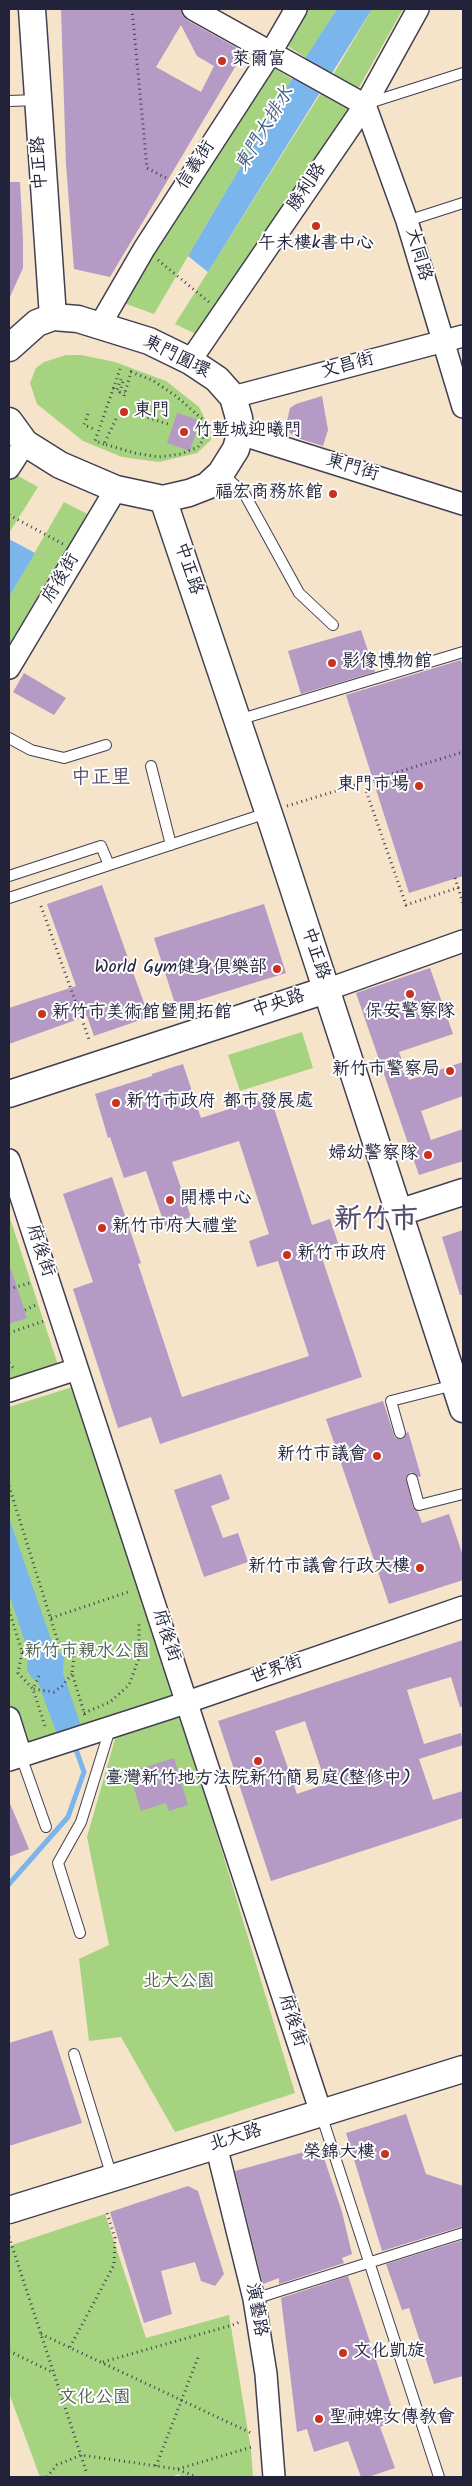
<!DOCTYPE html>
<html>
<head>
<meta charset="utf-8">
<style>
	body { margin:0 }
	#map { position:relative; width:472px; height:2486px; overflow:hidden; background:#f5e3ca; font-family:Kalam,sans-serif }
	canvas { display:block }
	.frame { position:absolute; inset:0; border:10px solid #22223b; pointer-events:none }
</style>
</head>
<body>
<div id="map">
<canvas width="472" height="2486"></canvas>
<div class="frame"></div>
</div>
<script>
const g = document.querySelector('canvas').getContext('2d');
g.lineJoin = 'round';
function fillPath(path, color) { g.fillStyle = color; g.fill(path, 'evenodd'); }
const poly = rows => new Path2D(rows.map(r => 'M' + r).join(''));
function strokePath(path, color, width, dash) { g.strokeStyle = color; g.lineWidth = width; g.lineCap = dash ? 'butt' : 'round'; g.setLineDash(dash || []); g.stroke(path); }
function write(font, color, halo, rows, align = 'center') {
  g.font = font + ' Kalam,"LXGW WenKai TC",sans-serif'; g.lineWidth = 4; g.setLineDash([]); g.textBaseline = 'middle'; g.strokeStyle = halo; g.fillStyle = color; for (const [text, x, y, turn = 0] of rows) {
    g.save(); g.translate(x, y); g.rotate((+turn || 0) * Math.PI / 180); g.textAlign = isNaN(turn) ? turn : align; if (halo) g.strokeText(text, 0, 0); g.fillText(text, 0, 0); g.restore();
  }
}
const green = poly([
	[306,9,337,9,306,58,285,44],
	[372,9,403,9,358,89,333,75],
	[270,66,292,79,154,314,121,302],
	[321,93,351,110,202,337,175,324],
	[66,355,81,355,115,362,166,381,199,407,210,429,211,440,197,453,159,462,122,457,83,441,37,404,30,383,36,368,44,362],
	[13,473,38,487,9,533,9,480],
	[64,502,95,518,9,655,9,597],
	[302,1032,313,1068,240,1091,228,1055],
	[9,1215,59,1368,9,1386],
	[82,1384,186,1703,21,1756,9,1718,9,1407],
	[180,1712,295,2093,175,2132,121,2037,89,2041,79,1959,109,1945,87,1837,117,1732],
	[105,2214,146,2338,229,2315,251,2450,253,2477,181,2477,179,2474,171,2477,40,2477,9,2393,9,2246]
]);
const water = poly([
	[337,9,372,9,208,272,188,256,292,79],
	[9,539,35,553,9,597],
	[9,1518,54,1648,64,1657,63,1673,82,1729,58,1737,38,1682,31,1677,27,1669,28,1651,9,1594]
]);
const stream = poly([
	[9,1884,68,1817,84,1772,74,1744]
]);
const building = poly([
	[61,9,181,9,182,15,187,20,244,52,110,277,74,269,66,164],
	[181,25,197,56,214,66,201,92,156,67],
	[9,182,20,182,23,239,23,268,9,299],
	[322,396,328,430,323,446,294,437,288,431,286,425,290,408,296,404],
	[177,413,200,420,190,451,167,443],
	[361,630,375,672,301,694,288,651],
	[461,660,463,669,463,876,409,893,346,695],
	[24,673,66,698,54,715,13,692],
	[102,885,149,1017,94,1036,87,1016,9,1044,9,1008,76,986,47,904],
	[264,904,286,973,176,1007,154,938],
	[430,968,453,1034,399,1052,409,1080,463,1062,463,1096,421,1111,431,1140,463,1129,463,1161,419,1175,356,993],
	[183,1064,201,1118,270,1096,312,1225,330,1219,338,1243,319,1249,362,1377,160,1444,151,1417,118,1428,73,1289,93,1282,63,1194,112,1177,141,1263,138,1264,182,1397,309,1356,278,1261,257,1267,249,1241,269,1234,239,1141,172,1162,191,1217,165,1226,146,1171,124,1178,110,1137,108,1138,95,1094,152,1076,152,1074],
	[463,1230,463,1295,460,1295,442,1237],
	[11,1269,27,1318,9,1324,9,1270],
	[383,1401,395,1438,402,1439,408,1431,421,1476,419,1477,411,1472,406,1477,413,1507,418,1512,422,1523,449,1514,463,1556,463,1580,389,1604,326,1419],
	[221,1474,230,1499,211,1506,223,1538,238,1533,248,1562,204,1577,174,1490],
	[463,1640,463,1707,460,1707,451,1677,407,1690,424,1744,461,1733,463,1745,419,1759,433,1800,463,1791,463,1818,271,1881,218,1721],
	[305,1721,326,1784,297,1794,275,1731],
	[174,1758,188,1805,169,1811,166,1803,141,1811,129,1772],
	[9,1801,29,1849,9,1857],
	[52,2030,82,2123,9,2146,9,2043],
	[406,2114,426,2174,463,2186,463,2226,382,2251,346,2133],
	[311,2150,323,2155,342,2212,352,2254,342,2258,344,2263,279,2284,279,2278,263,2284,235,2171],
	[188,2186,198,2191,224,2274,215,2286,201,2281,195,2262,161,2271,172,2314,144,2323,110,2212],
	[463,2240,463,2376,434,2384,409,2308,402,2310,386,2264],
	[348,2276,396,2420,380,2427,395,2468,368,2477,361,2477,348,2441,314,2452,307,2429,297,2432,281,2298]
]);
const path = poly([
	[132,9,147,168,168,179],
	[158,260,209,302],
	[113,388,117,390,121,379,123,381,120,392,125,393],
	[88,414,84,425,94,429],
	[143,416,168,424],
	[116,419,104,444,135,453,158,457,181,454,198,447,203,440,204,427,202,419,176,396,152,380,131,372,124,396],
	[104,444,95,441,120,369],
	[9,515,63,544],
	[363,782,406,905,463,886],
	[287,806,463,752],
	[455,878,463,903],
	[41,906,90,1042],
	[9,1289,30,1283],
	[25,1310,38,1304],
	[9,1333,44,1321],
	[9,1363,15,1370],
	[9,1486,58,1642,71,1651,74,1657,72,1673,85,1716],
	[9,1610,22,1652,18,1673,33,1689,46,1729],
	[51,1618,131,1591],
	[22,1652,37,1657],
	[52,1653,58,1642],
	[39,1676,33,1689,54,1692,62,1686,72,1674],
	[84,1713,110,1702,129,1685,139,1658,139,1623],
	[9,2237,86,2471],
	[41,2334,251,2433],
	[70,2347,114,2265,115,2238,106,2210],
	[9,2351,54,2373],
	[103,2362,236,2324,240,2321],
	[156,2466,199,2355],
	[178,2469,252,2447],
	[47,2477,57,2465,81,2455,177,2469,197,2477]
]);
const service = poly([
	[9,101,38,100],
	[369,103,463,73],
	[407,221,463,203],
	[221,473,244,493,299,593,333,625],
	[238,720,463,652],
	[9,738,31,750,64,758,106,745],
	[151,766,171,845],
	[9,876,101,846,109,865],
	[9,898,267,813],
	[400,1433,391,1401,454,1385],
	[412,1479,419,1505,463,1494],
	[21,1756,46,1827],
	[80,1933,58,1863,81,1822,110,1729],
	[74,2054,112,2177],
	[321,2114,439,2477],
	[254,2299,463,2233]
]);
const minor = poly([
	[193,9,365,105,407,221,463,407],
	[100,325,144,249,267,59,296,9],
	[190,361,365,105,418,9],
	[233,397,463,336],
	[240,434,463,504],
	[9,468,25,443],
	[9,668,116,489],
	[326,990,463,941],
	[9,1160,321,2113],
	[9,1391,77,1369],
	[9,1718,21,1756],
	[9,1760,170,1708,463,1607],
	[216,2145,254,2299,266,2374,274,2477]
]);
const tertiary = poly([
	[32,9,53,317],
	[9,348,37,323,53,317,78,319,149,341,190,361,217,379,233,397,239,418,240,434,236,449,221,473,207,486,189,493,163,499,116,489,60,465,25,443,9,421],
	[163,499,273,826,463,1409],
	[9,1094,326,990],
	[398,1213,463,1192],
	[9,2210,463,2069]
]);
const markers = [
	[222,61,5,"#c8321e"],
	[316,226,5,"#c8321e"],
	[124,412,5,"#c8321e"],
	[184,432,5,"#c8321e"],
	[333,494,5,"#c8321e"],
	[332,663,5,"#c8321e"],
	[419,786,5,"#c8321e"],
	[277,969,5,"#c8321e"],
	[410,994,5,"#c8321e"],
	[42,1014,5,"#c8321e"],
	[450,1071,5,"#c8321e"],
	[116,1103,5,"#c8321e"],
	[428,1155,5,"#c8321e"],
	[170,1200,5,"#c8321e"],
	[102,1228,5,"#c8321e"],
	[287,1255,5,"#c8321e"],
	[377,1456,5,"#c8321e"],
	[420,1568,5,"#c8321e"],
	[258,1761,5,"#c8321e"],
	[385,2154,5,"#c8321e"],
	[343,2353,5,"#c8321e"],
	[319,2419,5,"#c8321e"]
];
const poiNames = [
	["萊爾富",232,61],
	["午未樓k書中心",316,245,"center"],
	["東門",134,412],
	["竹塹城迎曦門",194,432],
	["福宏商務旅館",323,494,"right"],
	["影像博物館",342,663],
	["東門市場",409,786,"right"],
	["World Gym健身俱樂部",267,969,"right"],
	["保安警察隊",410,1013,"center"],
	["新竹市美術館暨開拓館",52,1014],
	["新竹市警察局",440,1071,"right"],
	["新竹市政府 都市發展處",126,1103],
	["婦幼警察隊",418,1155,"right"],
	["開標中心",180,1200],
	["新竹市府大禮堂",112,1228],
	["新竹市政府",297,1255],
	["新竹市議會",367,1456,"right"],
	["新竹市議會行政大樓",410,1568,"right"],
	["臺灣新竹地方法院新竹簡易庭(整修中)",258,1780,"center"],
	["榮錦大樓",375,2154,"right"],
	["文化凱旋",353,2353],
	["聖神婢女傳教會",329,2419]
];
const streetNames = [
	["中正路",41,163,-93],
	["信義街",197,166,-57],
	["勝利路",308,188,-56],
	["大同路",417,255,74],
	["東門圓環",176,358,27],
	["文昌街",348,367,-15],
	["東門街",352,469,17],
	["中正路",187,569,72],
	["府後街",62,579,-59],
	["中正路",314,954,72],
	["中央路",279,1005,-18],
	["府後街",39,1251,72],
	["府後街",165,1636,72],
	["世界街",277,1671,-19],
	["府後街",291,2021,72],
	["北大路",236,2139,-17],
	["演藝路",255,2310,80]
];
const parkNames = [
	["新竹市親水公園",87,1653],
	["北大公園",179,1983],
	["文化公園",95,2399]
];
const waterNames = [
	["東門大排水",266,130,-59]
];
const quarterNames = [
	["中正里",101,780]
];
const townNames = [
	["新竹市",376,1222]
];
fillPath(green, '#a6d380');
fillPath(water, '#7ab5eb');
strokePath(stream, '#7ab5eb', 5);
fillPath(building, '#b49ac4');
strokePath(service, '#423f50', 12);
strokePath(minor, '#423f50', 24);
strokePath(tertiary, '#423f50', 29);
strokePath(path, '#423f50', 3, [1, 4]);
strokePath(service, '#fff', 10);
strokePath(minor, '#fff', 21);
strokePath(tertiary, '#fff', 26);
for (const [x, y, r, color] of markers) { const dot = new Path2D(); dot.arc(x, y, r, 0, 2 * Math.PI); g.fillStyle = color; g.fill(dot); strokePath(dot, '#fff', 2); }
write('18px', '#22223b', '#fff', poiNames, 'left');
write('18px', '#22223b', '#fff', streetNames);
write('18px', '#506053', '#fff', parkNames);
write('italic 19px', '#455d81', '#fff', waterNames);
write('20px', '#554c6b', '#fff', quarterNames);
write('bold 28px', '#554c6b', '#fff', townNames);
</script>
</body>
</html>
